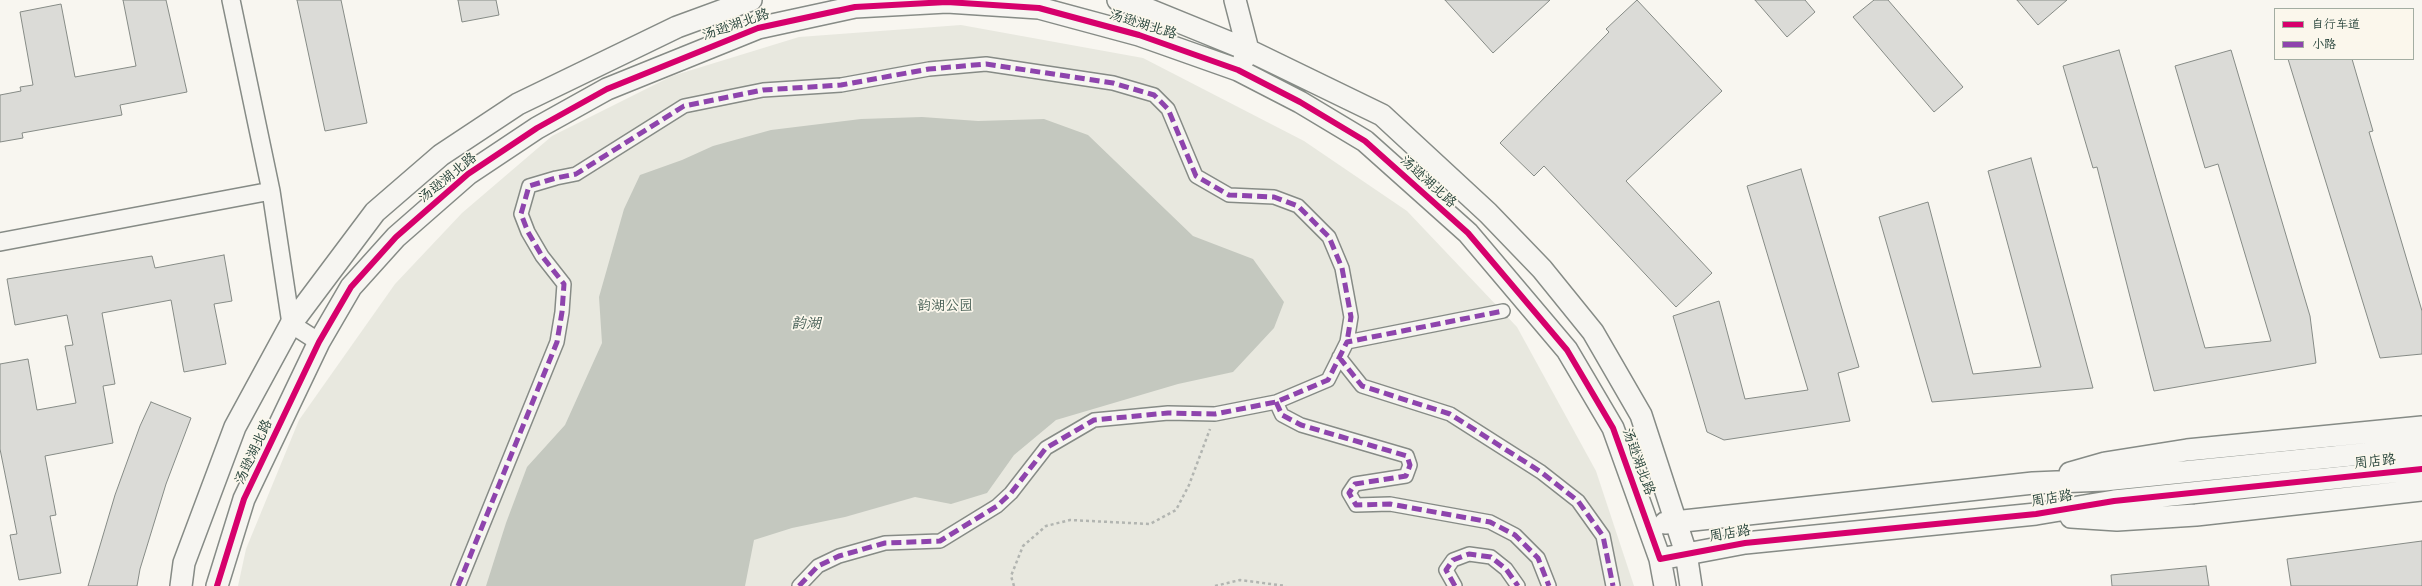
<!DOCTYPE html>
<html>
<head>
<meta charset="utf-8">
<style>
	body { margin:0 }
	#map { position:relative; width:2422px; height:586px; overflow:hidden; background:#f8f6f0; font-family:"Balsamiq Sans","LXGW WenKai TC",sans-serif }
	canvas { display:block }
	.legend { position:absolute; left:2274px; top:8px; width:140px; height:52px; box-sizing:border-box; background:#fbf7ec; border:1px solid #a3ada2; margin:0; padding:5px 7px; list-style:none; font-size:12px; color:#1f3d34 }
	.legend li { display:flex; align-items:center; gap:8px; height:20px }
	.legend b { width:20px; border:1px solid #a3ada2 }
</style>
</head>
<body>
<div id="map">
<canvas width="2422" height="586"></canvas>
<ul class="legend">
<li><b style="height:5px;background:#d6006c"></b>自行车道</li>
<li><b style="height:5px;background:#8e44ad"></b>小路</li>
</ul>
</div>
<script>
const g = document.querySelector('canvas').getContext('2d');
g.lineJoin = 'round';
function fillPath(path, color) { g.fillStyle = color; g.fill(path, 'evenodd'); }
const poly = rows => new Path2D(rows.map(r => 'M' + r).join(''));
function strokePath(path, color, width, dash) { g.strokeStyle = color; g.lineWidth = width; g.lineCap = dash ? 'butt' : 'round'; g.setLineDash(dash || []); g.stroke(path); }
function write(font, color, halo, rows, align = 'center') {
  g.font = font + ' "Balsamiq Sans","LXGW WenKai TC",sans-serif'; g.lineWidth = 3.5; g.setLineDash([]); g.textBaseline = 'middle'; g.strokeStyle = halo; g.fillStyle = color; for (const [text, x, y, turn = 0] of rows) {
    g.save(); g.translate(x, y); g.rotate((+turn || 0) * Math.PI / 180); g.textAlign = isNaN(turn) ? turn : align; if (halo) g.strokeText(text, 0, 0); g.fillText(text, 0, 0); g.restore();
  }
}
const green = poly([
	[961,25,1143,58,1304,141,1407,211,1517,327,1596,471,1634,586,238,586,246,549,299,420,395,284,462,213,552,136,672,76,799,37]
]);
const water = poly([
	[922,117,978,121,1044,119,1088,135,1193,236,1253,259,1284,302,1274,328,1233,372,1178,384,1056,420,1014,455,987,493,951,504,915,497,845,517,792,528,754,540,745,586,486,586,506,523,527,467,565,425,602,343,599,297,624,209,640,175,682,160,713,146,771,130,861,119]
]);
const building = poly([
	[123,0,166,0,187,92,120,105,122,115,22,133,23,138,0,142,0,95,21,91,20,87,33,85,20,12,61,4,75,77,136,66,123,0],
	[297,0,341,0,367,123,325,131,297,0],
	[458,0,496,0,499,15,462,22,458,0],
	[1445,0,1550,0,1493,53,1445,0],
	[1637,0,1722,91,1626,181,1712,273,1676,307,1544,166,1534,176,1500,143,1609,32,1606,29,1637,0],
	[1755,0,1805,0,1815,12,1787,37,1755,0],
	[1874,0,1888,0,1963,87,1934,112,1853,17,1874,0],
	[2017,0,2067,0,2038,25,2017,0],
	[2119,50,2205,348,2271,341,2218,164,2205,168,2175,66,2231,50,2310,316,2316,363,2154,391,2097,167,2093,168,2063,66,2119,50],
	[2288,59,2352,59,2373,131,2369,132,2422,311,2422,354,2380,358,2288,59],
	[2031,158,2093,388,1932,402,1879,217,1928,202,1973,374,2041,367,1988,171,2031,158],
	[1801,169,1859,367,1838,373,1850,421,1724,440,1707,432,1673,316,1719,301,1745,399,1808,390,1747,186,1801,169],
	[224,255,232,301,214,304,226,364,184,372,171,300,102,313,115,384,103,386,113,443,45,456,56,515,50,516,61,573,19,580,10,535,17,534,0,449,0,364,28,359,37,410,76,403,65,346,73,345,67,315,15,325,7,279,152,256,155,268,224,255],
	[151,402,191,418,166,484,140,569,137,586,88,586,115,495,140,426,151,402],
	[2422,541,2422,586,2291,586,2287,559,2422,541],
	[2206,566,2209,586,2112,586,2111,575,2206,566]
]);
const path = poly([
	[1014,586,1011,576,1023,546,1046,526,1070,520,1150,524,1176,510,1189,485,1210,429],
	[1215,586,1240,580,1286,586]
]);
const pedestrian = poly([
	[1339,357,1362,386,1450,414,1541,472,1578,501,1603,536,1613,586],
	[1276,402,1282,415,1301,425,1407,456,1410,465,1406,476,1355,484,1349,493,1356,505,1390,504,1490,522,1515,535,1538,558,1549,586],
	[458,586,557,342,562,312,564,284,542,256,528,232,521,214,529,186,556,178,576,174,684,106,763,90,841,85,929,69,986,64,1113,83,1154,95,1168,109,1196,176,1229,195,1274,197,1298,206,1329,237,1342,268,1347,295,1351,317,1347,342],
	[799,586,818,566,839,556,885,543,940,541,997,506,1011,493,1046,448,1094,420,1168,413,1215,414,1276,402,1328,380,1347,342,1503,311],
	[1455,586,1446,570,1453,560,1469,554,1491,557,1506,569,1518,586]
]);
const minor = poly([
	[231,0,271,191,291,324,319,342],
	[0,242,271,191]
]);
const tertiary = poly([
	[1118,0,1135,4,1248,50,1382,115,1488,213,1542,269,1593,332,1641,415,1686,553,1691,586],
	[1235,0,1248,50,1244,59],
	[2070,473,2105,463,2187,450,2422,427],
	[2071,517,2117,520,2196,515,2422,490],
	[1665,523,2033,483,2104,480,2422,448],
	[1660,559,1665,586],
	[181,586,184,563,235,427,291,324,375,212,441,155,518,104,677,27,751,0],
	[217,586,244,499,319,342,351,287,396,237,468,174,537,128,607,89,758,28,855,7,947,2,1039,8,1139,35,1238,70,1300,102,1365,141,1468,233,1567,350,1613,428,1660,559,1745,543,2036,514,2114,501,2422,469]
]);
const quiet = poly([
	[1339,357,1362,386,1450,414,1541,472,1578,501,1603,536,1613,586],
	[1276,402,1282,415,1301,425,1407,456,1410,465,1406,476,1355,484,1349,493,1356,505,1390,504,1490,522,1515,535,1538,558,1549,586],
	[458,586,557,342,562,312,564,284,542,256,528,232,521,214,529,186,556,178,576,174,684,106,763,90,841,85,929,69,986,64,1113,83,1154,95,1168,109,1196,176,1229,195,1274,197,1298,206,1329,237,1342,268,1347,295,1351,317,1347,342],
	[799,586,818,566,839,556,885,543,940,541,997,506,1011,493,1046,448,1094,420,1168,413,1215,414,1276,402,1328,380,1347,342,1503,311],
	[1455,586,1446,570,1453,560,1469,554,1491,557,1506,569,1518,586]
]);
const cycleway = poly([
	[217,586,244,499,319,342,351,287,396,237,468,174,537,128,607,89,758,28,855,7,947,2,1039,8,1139,35,1238,70,1300,102,1365,141,1468,233,1567,350,1613,428,1660,559,1745,543,2036,514,2114,501,2422,469]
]);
const streetNames = [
	["汤逊湖北路",736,25,-19],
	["汤逊湖北路",1143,25,17],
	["汤逊湖北路",448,178,-39],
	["汤逊湖北路",1428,182,42],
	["汤逊湖北路",254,452,-65],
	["汤逊湖北路",1638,462,70],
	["周店路",2375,462,-6],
	["周店路",2052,499,-9],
	["周店路",1730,534,-9]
];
const parkNames = [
	["韵湖公园",945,306]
];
const waterNames = [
	["韵湖",806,324]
];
fillPath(green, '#e8e8df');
fillPath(water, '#c4c8bf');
fillPath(building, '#dbdbd7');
strokePath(building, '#868b86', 1);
strokePath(pedestrian, '#868b86', 16);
strokePath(minor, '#868b86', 20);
strokePath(tertiary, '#868b86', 24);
strokePath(path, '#b2b5b1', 2.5, [3, 3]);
strokePath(pedestrian, '#f6f5f1', 13);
strokePath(minor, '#f6f5f1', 17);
strokePath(tertiary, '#f6f5f1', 21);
strokePath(quiet, '#8e44ad', 5, [10, 5]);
strokePath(cycleway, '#d6006c', 6);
write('14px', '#1f3d34', '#fbf7ec', streetNames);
write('14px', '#455d53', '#fbf7ec', parkNames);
write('italic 15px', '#425b52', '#fbf7ec', waterNames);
</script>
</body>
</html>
